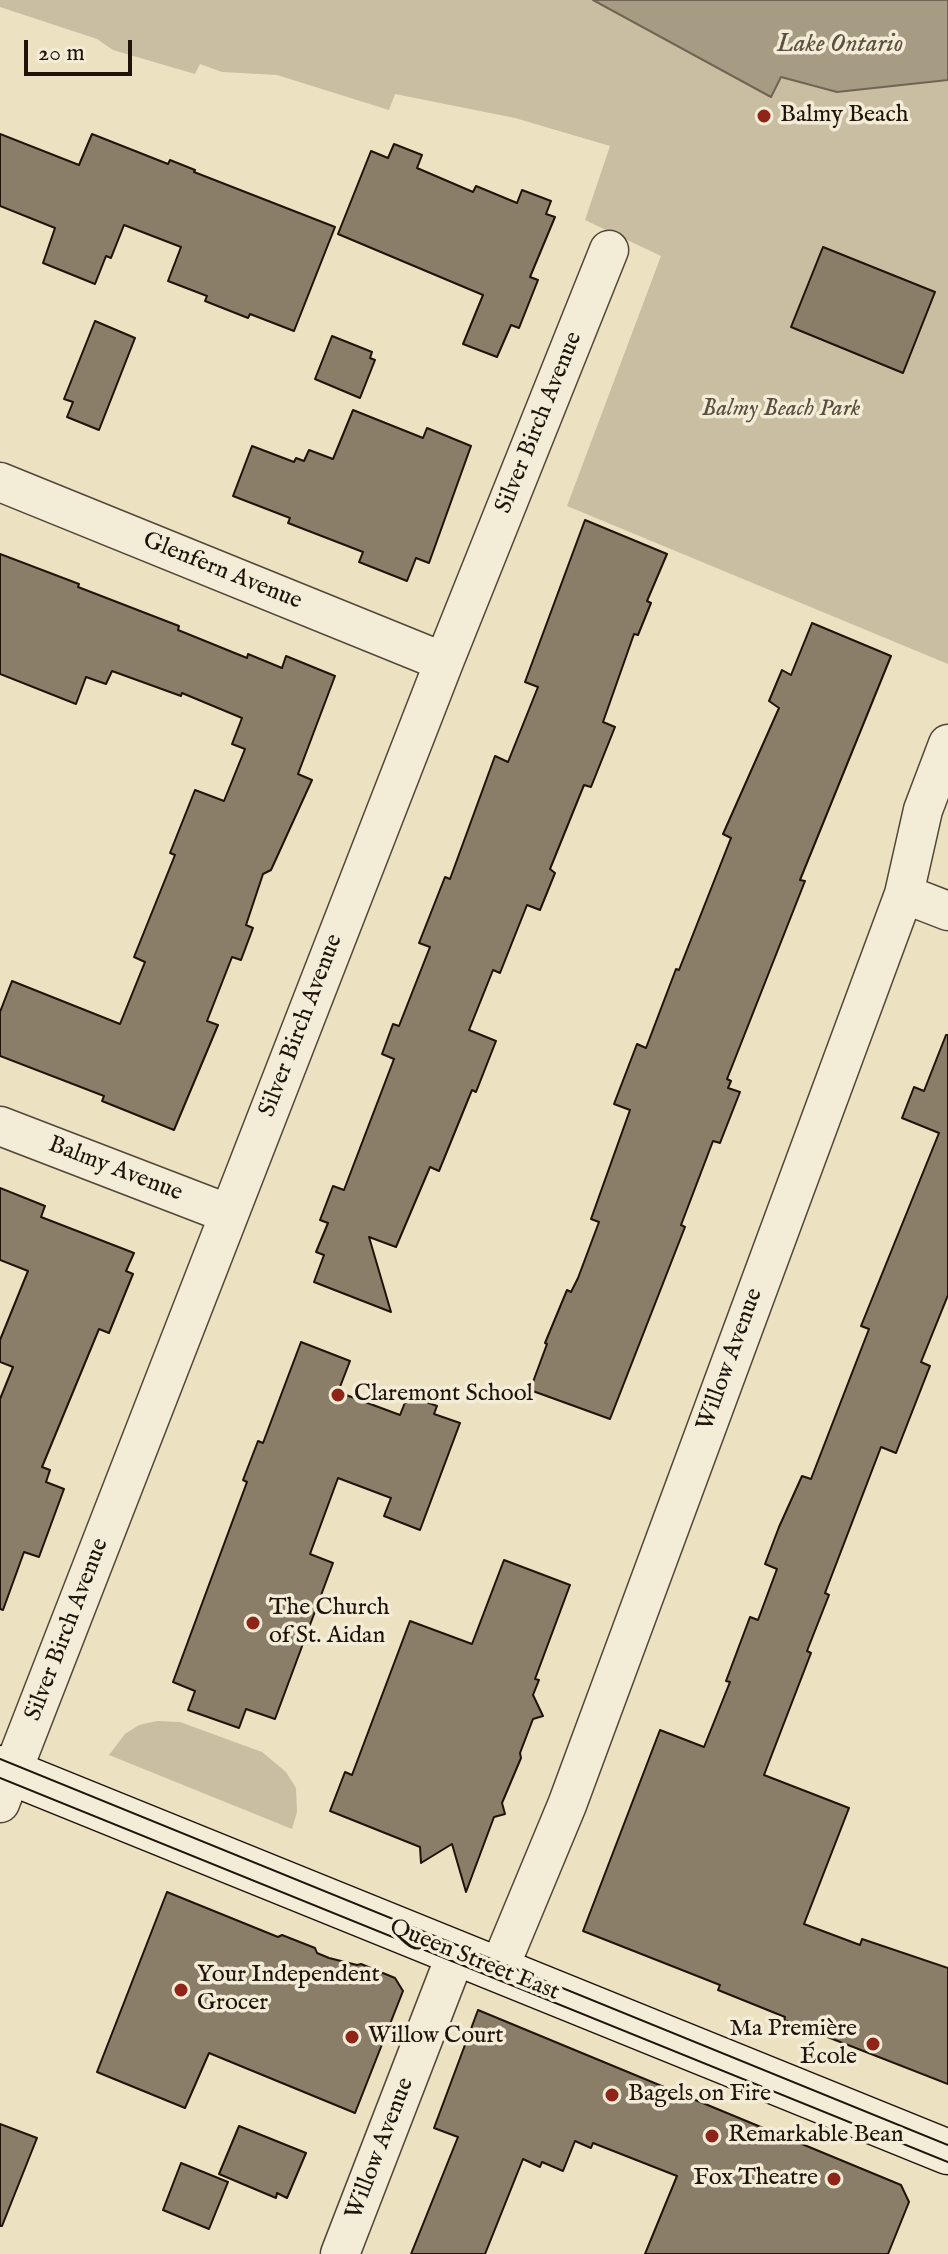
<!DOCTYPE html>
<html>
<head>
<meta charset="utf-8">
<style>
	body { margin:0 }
	#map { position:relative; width:948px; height:2254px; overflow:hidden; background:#ece1c1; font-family:"IM FELL English",serif }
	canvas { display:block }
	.scale { position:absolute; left:24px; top:40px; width:108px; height:36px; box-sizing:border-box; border:4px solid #1f130a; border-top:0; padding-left:10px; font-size:24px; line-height:28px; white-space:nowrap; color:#1f130a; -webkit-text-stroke:6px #f3ecd7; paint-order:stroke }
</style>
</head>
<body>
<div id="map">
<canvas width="948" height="2254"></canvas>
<div class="scale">20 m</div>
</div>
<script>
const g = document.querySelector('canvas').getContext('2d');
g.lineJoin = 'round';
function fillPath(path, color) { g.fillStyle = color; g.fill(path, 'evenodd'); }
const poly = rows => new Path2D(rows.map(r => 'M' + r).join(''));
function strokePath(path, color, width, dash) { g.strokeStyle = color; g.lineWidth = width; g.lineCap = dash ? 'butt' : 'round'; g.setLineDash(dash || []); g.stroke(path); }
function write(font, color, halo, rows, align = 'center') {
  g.font = font + ' "IM FELL English",serif'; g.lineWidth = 7; g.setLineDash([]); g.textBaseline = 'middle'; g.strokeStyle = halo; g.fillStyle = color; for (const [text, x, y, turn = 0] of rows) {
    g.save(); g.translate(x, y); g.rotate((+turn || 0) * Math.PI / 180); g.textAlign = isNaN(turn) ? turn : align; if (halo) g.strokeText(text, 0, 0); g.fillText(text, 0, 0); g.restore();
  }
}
const green = poly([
	[0,0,593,0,771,97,780,77,837,92,948,80,948,664,567,506,661,256,585,220,610,146,515,118,395,94,389,110,277,75,222,72,200,64,195,74,113,50,97,39,0,7],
	[157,1721,180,1722,262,1752,286,1772,296,1788,297,1812,292,1829,109,1755,125,1734,139,1725]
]);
const water = poly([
	[593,0,948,0,948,80,837,92,781,77,771,97,593,0]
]);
const building = poly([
	[0,134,79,165,92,134,168,164,170,160,195,170,194,172,335,227,294,331,250,314,248,318,205,301,207,296,168,281,181,247,124,225,111,258,106,256,95,284,43,263,55,228,0,206,0,134],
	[394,144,422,155,417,168,473,192,476,186,517,203,522,190,551,201,546,214,555,217,530,277,538,280,519,328,511,325,497,357,463,344,483,295,338,234,371,151,388,158,394,144],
	[823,247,935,292,903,373,791,327,823,247],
	[95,321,135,338,99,430,67,417,73,402,64,399,95,321],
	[332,336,372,352,370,358,375,360,360,398,315,379,332,336],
	[353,410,423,438,427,428,471,446,429,563,416,558,407,581,359,562,363,552,288,523,290,518,233,496,252,446,294,462,296,458,304,461,309,450,333,459,353,410],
	[585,520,667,554,647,601,651,603,638,635,634,634,603,722,615,727,591,787,584,785,550,869,555,873,540,910,527,905,500,973,493,970,469,1030,496,1041,476,1092,472,1090,439,1171,430,1167,396,1247,369,1237,391,1312,314,1282,324,1255,316,1252,328,1223,320,1220,333,1186,344,1190,394,1059,382,1054,393,1024,399,1026,430,947,419,943,445,877,450,879,495,756,508,762,538,687,525,682,585,520],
	[0,554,79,584,78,587,179,626,178,630,247,658,248,654,282,668,286,656,335,676,298,774,312,780,271,870,263,874,246,925,253,928,241,960,232,957,207,1021,218,1025,174,1130,102,1101,104,1096,0,1056,0,1012,12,981,120,1024,145,962,134,957,175,855,170,853,195,790,224,801,245,749,232,744,242,718,182,693,181,696,112,671,106,684,86,677,76,704,0,674,0,554],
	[812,623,891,656,800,880,805,881,727,1079,731,1081,728,1088,740,1092,720,1143,713,1141,681,1225,685,1227,610,1419,530,1390,547,1344,545,1343,567,1290,571,1292,578,1278,599,1222,591,1219,630,1110,614,1104,637,1044,646,1048,676,969,679,970,731,838,723,834,779,708,769,701,782,670,791,675,812,623],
	[946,1035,948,1035,948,1295,921,1362,930,1366,896,1453,881,1447,825,1593,829,1595,807,1651,811,1653,764,1775,849,1808,804,1924,860,1945,862,1939,948,1968,948,2084,784,2020,785,2017,718,1990,720,1985,583,1931,660,1730,704,1747,730,1682,726,1681,750,1617,758,1620,777,1569,765,1564,779,1527,802,1476,811,1479,869,1329,861,1326,939,1133,902,1118,914,1087,924,1091,946,1035],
	[0,1188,45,1206,41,1217,134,1253,126,1271,133,1274,109,1333,99,1329,42,1467,50,1470,46,1482,64,1489,39,1557,24,1552,3,1610,0,1609,0,1399,13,1367,0,1362,0,1340,28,1271,0,1260,0,1188],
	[301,1342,350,1361,338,1392,400,1415,408,1395,437,1406,434,1414,460,1423,420,1530,384,1516,391,1498,338,1478,310,1554,333,1563,275,1719,246,1709,239,1728,188,1710,195,1691,173,1682,247,1482,243,1480,258,1441,263,1443,301,1342],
	[504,1560,570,1585,535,1679,539,1680,533,1695,543,1716,533,1719,520,1753,521,1758,502,1803,505,1814,494,1817,466,1892,452,1844,421,1863,420,1847,330,1811,345,1772,352,1775,410,1621,472,1644,504,1560],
	[167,1892,278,1937,282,1935,315,1948,317,1953,329,1958,357,1965,361,1964,395,1978,403,1991,355,2113,209,2053,185,2108,97,2072,167,1892],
	[478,2010,901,2185,909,2202,888,2254,645,2254,677,2176,593,2143,591,2148,575,2141,563,2171,542,2162,540,2167,523,2159,485,2254,411,2254,458,2137,434,2128,478,2010],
	[0,2124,37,2138,2,2226,0,2226,0,2124],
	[239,2126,306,2153,287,2198,277,2193,276,2198,219,2174,239,2126],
	[181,2163,228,2182,209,2229,163,2210,181,2163]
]);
const minor = poly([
	[0,482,444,662],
	[904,894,948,911],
	[0,1126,229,1214],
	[0,1803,444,662,609,250],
	[498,1971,567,1805,904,894,923,810,948,744],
	[340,2254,456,1954]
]);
const secondary = poly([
	[0,1768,948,2152]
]);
const tram = poly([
	[0,1759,948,2145],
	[0,1778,948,2162]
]);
const markers = [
	[764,116,8,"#8f2418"],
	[338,1395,8,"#8f2418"],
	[253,1623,8,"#8f2418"],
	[181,1990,8,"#8f2418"],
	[352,2037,8,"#8f2418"],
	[873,2044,8,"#8f2418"],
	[612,2095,8,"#8f2418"],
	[712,2136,8,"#8f2418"],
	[834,2179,8,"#8f2418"]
];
const poiNames = [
	["Balmy Beach",780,116],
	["Claremont School",354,1395],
	["The Church",269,1609],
	["of St. Aidan",269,1637],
	["Your Independent",197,1976],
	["Grocer",197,2004],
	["Ma Première",857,2030,"right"],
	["École",857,2058,"right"],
	["Willow Court",368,2037],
	["Bagels on Fire",628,2095],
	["Remarkable Bean",728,2136],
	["Fox Theatre",818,2179,"right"]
];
const parkNames = [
	["Balmy Beach Park",781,410]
];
const streetNames = [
	["Silver Birch Avenue",540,423,-68],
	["Glenfern Avenue",222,572,22],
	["Silver Birch Avenue",302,1026,-69],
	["Balmy Avenue",115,1170,21],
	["Willow Avenue",731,1360,-70],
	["Silver Birch Avenue",68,1630,-69],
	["Queen Street East",474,1961,22],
	["Willow Avenue",381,2149,-69]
];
const waterNames = [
	["Lake Ontario",840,46]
];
fillPath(green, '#c9bea2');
fillPath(water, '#a69b83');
strokePath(water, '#706553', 2);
fillPath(building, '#8a7e69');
strokePath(building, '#1f130a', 2);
strokePath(minor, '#524638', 41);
strokePath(secondary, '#1f130a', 47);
strokePath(minor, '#f3ecd7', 38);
strokePath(secondary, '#f3ecd7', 44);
strokePath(tram, '#1f130a', 2);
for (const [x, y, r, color] of markers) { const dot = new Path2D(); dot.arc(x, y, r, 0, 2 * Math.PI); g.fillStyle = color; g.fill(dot); strokePath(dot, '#f3ecd7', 3); }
write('24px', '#1f130a', '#f3ecd7', poiNames, 'left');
write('italic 24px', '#5a4f3f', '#f3ecd7', parkNames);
write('24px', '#1f130a', '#f3ecd7', streetNames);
write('italic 26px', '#5c5040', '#f3ecd7', waterNames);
</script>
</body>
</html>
